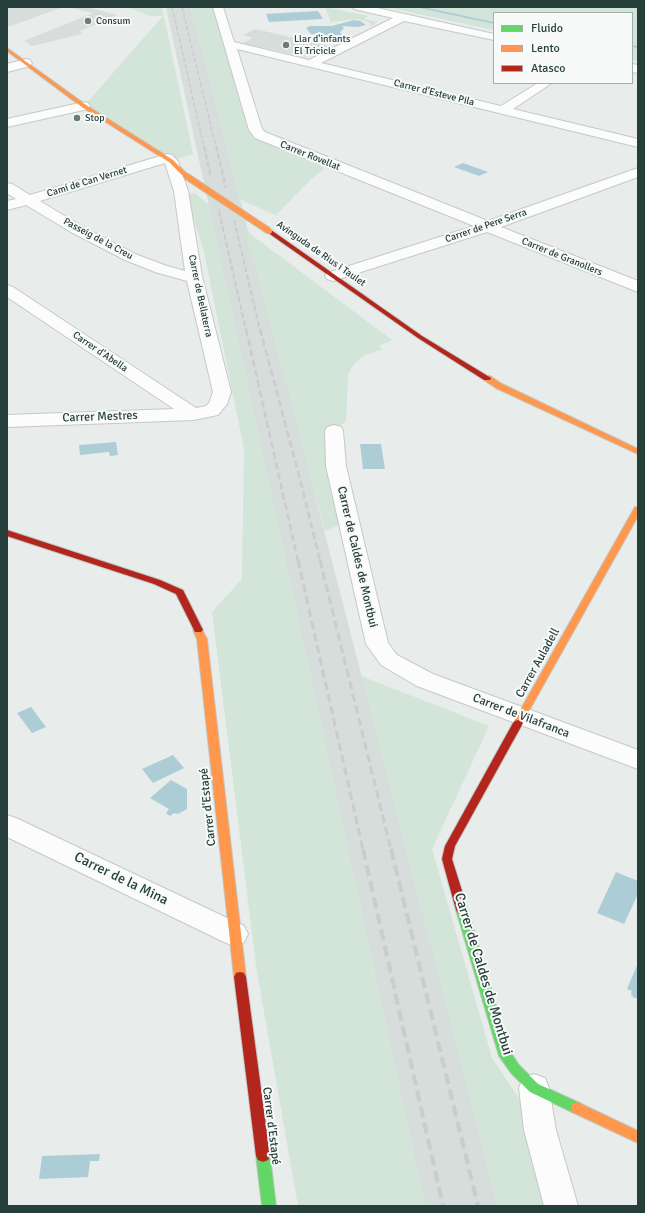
<!DOCTYPE html>
<html>
<head>
<meta charset="utf-8">
<style>
	body { margin:0 }
	#map { position:relative; width:645px; height:1213px; overflow:hidden; background:#e8ecea; font-family:Signika,sans-serif }
	canvas { display:block }
	.frame { position:absolute; inset:0; border:8px solid #263f3a; pointer-events:none }
	.legend { position:absolute; left:493px; top:12px; width:140px; height:72px; box-sizing:border-box; background:#f7faf9; border:1px solid #a3afad; margin:0; padding:5px 7px; list-style:none; font-size:12px; color:#263f3a }
	.legend li { display:flex; align-items:center; gap:8px; height:20px }
	.legend b { width:20px; border:1px solid #a3afad }
</style>
</head>
<body>
<div id="map">
<canvas width="645" height="1213"></canvas>
<div class="frame"></div>
<ul class="legend">
<li><b style="height:5px;background:#63d668"></b>Fluido</li>
<li><b style="height:5px;background:#ff974d"></b>Lento</li>
<li><b style="height:5px;background:#b3261e"></b>Atasco</li>
</ul>
</div>
<script>
const g = document.querySelector('canvas').getContext('2d');
g.lineJoin = 'round';
function fillPath(path, color) { g.fillStyle = color; g.fill(path, 'evenodd'); }
const poly = rows => new Path2D(rows.map(r => 'M' + r).join(''));
function strokePath(path, color, width, dash) { g.strokeStyle = color; g.lineWidth = width; g.lineCap = dash ? 'butt' : 'round'; g.setLineDash(dash || []); g.stroke(path); }
function write(font, color, halo, rows, align = 'center') {
  g.font = font + ' Signika,sans-serif'; g.lineWidth = 4; g.setLineDash([]); g.textBaseline = 'middle'; g.strokeStyle = halo; g.fillStyle = color; for (const [text, x, y, turn = 0] of rows) {
    g.save(); g.translate(x, y); g.rotate((+turn || 0) * Math.PI / 180); g.textAlign = isNaN(turn) ? turn : align; if (halo) g.strokeText(text, 0, 0); g.fillText(text, 0, 0); g.restore();
  }
}
const built = poly([
	[7,7,63,7,8,27,7,26],
	[68,7,86,7,117,15,80,31,82,34,32,46,24,41,93,13],
	[166,7,190,7,206,65,327,542,498,1206,425,1206],
	[255,29,329,46,306,57,242,43,253,38,243,35]
]);
const green = poly([
	[127,7,162,7,193,154,171,161,84,106,163,16,150,16],
	[190,7,214,7,253,138,325,168,311,179,276,215,239,199,206,65],
	[325,7,368,16,364,19,378,22,371,26,369,22,357,19,331,22],
	[385,7,638,7,638,61,632,60,632,13,494,13,494,30],
	[186,193,195,193,209,205,425,1206,298,1206,256,966,212,612,242,579,244,449,204,252],
	[245,230,392,340,379,346,383,349,363,356,354,364,348,374,346,421,334,431,348,521,325,531],
	[361,676,489,726,432,849,492,1058,528,1112,553,1206,498,1206]
]);
const water = poly([
	[318,11,323,19,269,22,266,14],
	[354,20,360,21,366,25,358,27,342,26,344,28,340,32,342,35,337,37,311,34,306,28,310,26,332,26],
	[463,163,488,172,479,176,454,167],
	[116,442,118,455,110,456,109,452,80,455,79,445],
	[360,444,381,444,385,469,363,469],
	[31,707,46,727,32,733,17,713],
	[173,755,184,768,153,783,142,769],
	[171,780,187,789,187,809,178,814,174,813,170,816,166,813,169,809,150,798],
	[616,872,638,881,638,894,624,924,597,913],
	[638,963,638,999,633,997,631,994,632,991,627,989],
	[100,1154,99,1161,90,1161,88,1177,39,1179,42,1156]
]);
const stream = poly([
	[415,7,423,7,494,22,494,24,415,7],
	[632,45,638,46,638,48,632,47,632,45]
]);
const street = poly([
	[213,7,223,7,234,42,309,60,393,18,354,9,353,7,373,7,494,34,494,40,404,21,321,63,501,106,538,83,552,83,513,109,638,139,638,147,237,49,262,129,265,132,488,221,638,168,638,177,501,227,638,281,638,292,487,232,339,279,333,281,327,279,325,276,327,273,474,226,255,138,249,130,213,7],
	[26,59,30,60,32,63,30,66,7,72,7,64,26,59],
	[632,64,638,65,638,73,632,72,632,64],
	[84,102,88,103,90,106,88,109,7,127,7,119,84,102],
	[167,154,172,155,178,161,188,191,202,276,231,392,227,404,218,415,193,420,7,427,7,415,174,409,7,297,7,285,13,287,196,408,206,406,209,403,213,392,187,281,155,272,125,260,71,232,26,205,7,210,7,201,16,199,7,193,7,183,12,184,30,195,167,154],
	[165,163,174,191,185,271,167,266,135,254,81,226,40,201,165,163],
	[334,425,341,427,343,431,346,466,388,643,397,655,433,674,638,750,638,769,417,686,381,665,366,644,326,466,325,431,327,427,334,425],
	[7,815,16,818,244,926,248,934,244,942,234,946,224,942,7,837,7,815],
	[534,1074,545,1078,549,1088,556,1130,578,1206,544,1206,524,1130,519,1088,523,1078,534,1074]
]);
const fast = poly([
	[462,905,466,907,468,910,509,1050,519,1065,538,1084,582,1104,583,1108,582,1112,577,1114,572,1112,530,1092,511,1073,499,1056,456,910,458,907,462,905],
	[263,1150,268,1152,270,1156,276,1206,262,1206,256,1156,258,1152,263,1150]
]);
const slow = poly([
	[7,48,86,105,173,160,188,175,188,177,184,177,169,162,82,107,7,51,7,48],
	[484,376,490,376,502,384,638,449,638,454,496,388,484,380,484,376],
	[635,507,638,507,638,516,521,725,515,725,513,723,635,507],
	[198,627,201,628,207,639,246,977,244,981,240,982,236,981,234,977,197,639,193,630,198,627],
	[577,1102,638,1131,638,1143,572,1112,571,1108,572,1104,577,1102]
]);
const jam = poly([
	[267,230,271,230,422,336,491,378,490,380,484,380,418,338,267,232,267,230],
	[7,530,160,580,183,590,203,630,201,632,195,632,176,594,154,584,7,536,7,530],
	[518,720,521,721,523,723,455,846,452,859,468,910,466,913,462,915,458,913,456,910,442,859,445,846,513,723,515,721,518,720],
	[240,972,244,973,246,977,270,1156,268,1160,263,1162,258,1160,256,1156,234,977,236,973,240,972]
]);
const railFar4 = poly([
	[172,7,204,147],
	[182,7,216,147]
]);
const railFar3 = poly([
	[204,146,211,178],
	[216,146,226,188],
	[219,211,246,330],
	[234,220,260,330]
]);
const railFar2 = poly([
	[246,329,298,561],
	[260,329,300,479,320,561]
]);
const railFar1 = poly([
	[298,560,363,850],
	[320,560,391,850]
]);
const rail = poly([
	[363,849,443,1206],
	[391,849,478,1206]
]);
const slowBridge = poly([
	[186,176,269,231]
]);
const markers = [
	[88,21,4,"#6a7c78"],
	[286,45,4,"#6a7c78"],
	[77,118,4,"#6a7c78"]
];
const farPoinames = [
	["Consum",96,21],
	["Llar d'infants",294,39],
	["El Tricicle",294,51],
	["Stop",85,118]
];
const farStreetnames = [
	["Carrer d'Esteve Pila",434,93,14],
	["Carrer Rovellat",310,156,22],
	["Camí de Can Vernet",87,182,-17],
	["Carrer de Pere Serra",486,226,-19],
	["Passeig de la Creu",98,239,28],
	["Avinguda de Rius i Taulet",321,254,35],
	["Carrer de Granollers",562,257,22],
	["Carrer de Bellaterra",200,296,78],
	["Carrer d'Abella",100,352,34]
];
const streetNames = [
	["Carrer Mestres",100,417,-2],
	["Carrer de Caldes de Montbui",357,557,77],
	["Carrer Auladell",538,663,-61],
	["Carrer de Vilafranca",521,716,21],
	["Carrer d'Estapé",208,807,-96],
	["Carrer d'Estapé",271,1126,83]
];
const nearStreetnames = [
	["Carrer de la Mina",121,879,26],
	["Carrer de Caldes de Montbui",483,974,73]
];
fillPath(built, '#d6ddda');
fillPath(green, '#d3e4d9');
fillPath(water, '#accdd6');
fillPath(stream, '#accdd6');
strokePath(street, '#c5c9c7', 2);
strokePath(fast, '#c2c8c5', 2);
strokePath(slow, '#c2c8c5', 2);
strokePath(jam, '#c2c8c5', 2);
fillPath(street, '#fcfcfc');
fillPath(fast, '#63d668');
fillPath(slow, '#ff974d');
fillPath(jam, '#b3261e');
strokePath(railFar4, '#c9cdcb', 1.5, [4.5, 2]);
strokePath(railFar3, '#c9cdcb', 2, [5.5, 2.5]);
strokePath(railFar2, '#c9cdcb', 2.5, [7, 3.5]);
strokePath(railFar1, '#c9cdcb', 3, [8, 4.5]);
strokePath(rail, '#c9cdcb', 4, [11, 5.5]);
strokePath(slowBridge, '#c2c8c5', 8, []);
strokePath(slowBridge, '#ff974d', 6);
for (const [x, y, r, color] of markers) { const dot = new Path2D(); dot.arc(x, y, r, 0, 2 * Math.PI); g.fillStyle = color; g.fill(dot); strokePath(dot, '#f7faf9', 1.5); }
write('10px', '#263f3a', '#f7faf9', farPoinames, 'left');
write('10px', '#263f3a', '#f7faf9', farStreetnames);
write('12px', '#263f3a', '#f7faf9', streetNames);
write('14px', '#263f3a', '#f7faf9', nearStreetnames);
</script>
</body>
</html>
